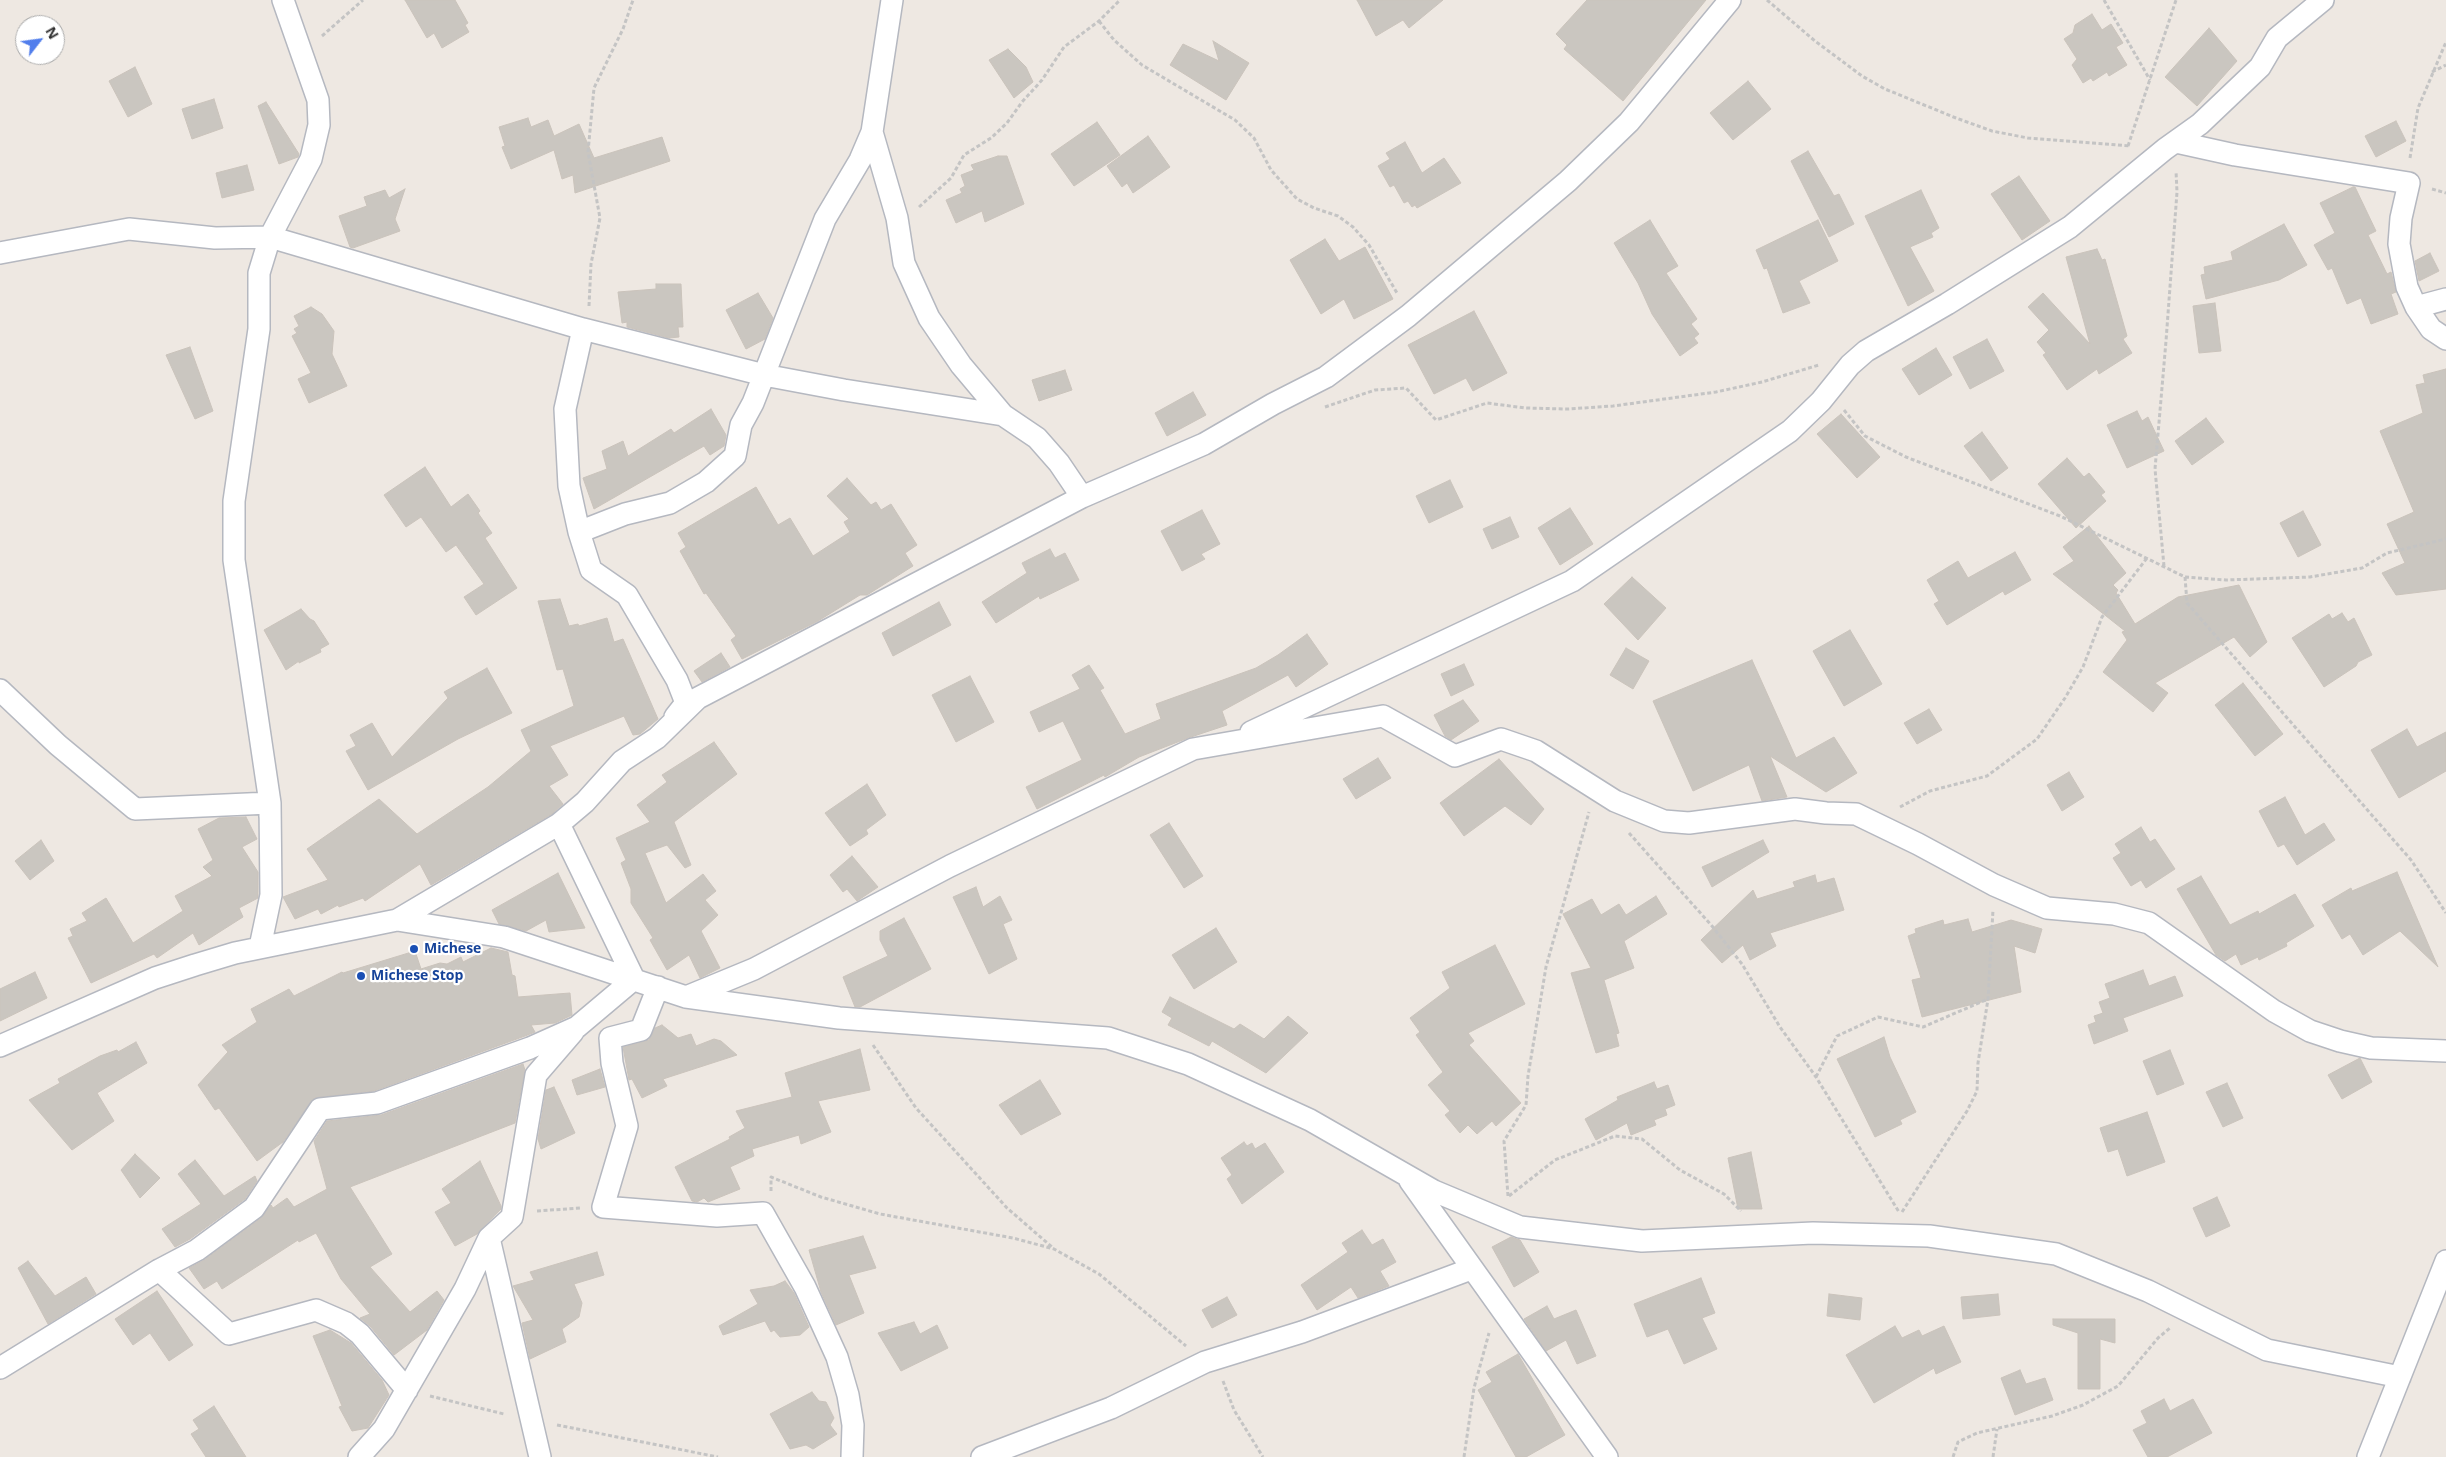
<!DOCTYPE html>
<html>
<head>
<meta charset="utf-8">
<style>
	body { margin:0 }
	#map { position:relative; width:2446px; height:1457px; overflow:hidden; background:#eee8e2; font-family:"Open Sans",sans-serif }
	canvas { display:block }
	.north { position:absolute; left:15px; top:15px; width:50px; height:50px; box-sizing:border-box; background:#fff; border:1px solid #ababab; border-radius:50%; rotate:60deg; font-size:14px; font-weight:700; line-height:20px; text-align:center; color:#2e2e2e }
	.north::after { content:''; display:block; margin:auto; width:18px; height:22px; background:#517eec; clip-path:polygon(50% 0,100% 100%,50% 72%,0 100%) }
</style>
</head>
<body>
<div id="map">
<canvas width="2446" height="1457"></canvas>
<div class="north">N</div>
</div>
<script>
const g = document.querySelector('canvas').getContext('2d');
g.lineJoin = 'round';
function fillPath(path, color) { g.fillStyle = color; g.fill(path, 'evenodd'); }
const poly = rows => new Path2D(rows.map(r => 'M' + r).join(''));
function strokePath(path, color, width, dash) { g.strokeStyle = color; g.lineWidth = width; g.lineCap = dash ? 'butt' : 'round'; g.setLineDash(dash || []); g.stroke(path); }
function write(font, color, halo, rows, align = 'center') {
  g.font = font + ' "Open Sans",sans-serif'; g.lineWidth = 4.5; g.setLineDash([]); g.textBaseline = 'middle'; g.strokeStyle = halo; g.fillStyle = color; for (const [text, x, y, turn = 0] of rows) {
    g.save(); g.translate(x, y); g.rotate((+turn || 0) * Math.PI / 180); g.textAlign = isNaN(turn) ? turn : align; if (halo) g.strokeText(text, 0, 0); g.fillText(text, 0, 0); g.restore();
  }
}
const building = poly([
	[405,0,455,0,468,23,465,25,469,32,442,48,434,33,427,38,405,0],
	[1357,0,1443,0,1409,28,1403,20,1376,36,1357,0],
	[1587,0,1706,0,1623,101,1564,49,1567,45,1556,34,1587,0],
	[2092,14,2102,30,2111,24,2123,43,2116,47,2127,65,2109,76,2107,72,2093,81,2091,78,2083,83,2072,65,2077,59,2064,39,2073,33,2075,25,2092,14],
	[2209,28,2237,61,2197,106,2165,77,2209,28],
	[1213,41,1249,63,1226,100,1170,65,1183,44,1219,61,1213,41],
	[1008,49,1026,67,1033,82,1014,98,989,60,1008,49],
	[135,67,152,104,128,117,109,81,135,67],
	[1748,81,1771,109,1733,140,1710,113,1748,81],
	[214,99,223,128,192,139,182,109,214,99],
	[266,102,299,154,298,157,279,164,258,106,266,102],
	[528,118,531,127,548,120,554,136,579,124,594,158,662,137,670,161,575,193,573,175,562,179,554,150,511,169,502,147,505,146,499,127,528,118],
	[2396,121,2406,141,2376,157,2365,136,2396,121],
	[1097,122,1120,155,1074,186,1051,154,1097,122],
	[1148,136,1170,167,1133,193,1127,183,1122,187,1107,166,1148,136],
	[1405,142,1422,173,1444,158,1461,183,1417,208,1415,205,1412,207,1408,201,1404,203,1394,185,1390,187,1378,166,1390,159,1386,153,1405,142],
	[1808,151,1834,196,1839,194,1854,224,1829,237,1791,161,1808,151],
	[998,156,1007,156,1024,204,985,222,982,211,956,223,946,200,962,193,960,189,965,186,961,175,974,170,971,165,998,156],
	[247,165,254,190,222,198,216,173,247,165],
	[2019,176,2050,221,2022,240,1991,194,2019,176],
	[2353,187,2355,187,2376,231,2368,235,2387,274,2391,272,2396,292,2391,294,2398,314,2371,324,2361,298,2347,304,2332,268,2328,270,2314,245,2335,233,2320,203,2353,187],
	[405,189,395,219,400,231,353,248,350,247,339,216,367,206,364,197,385,190,389,198,405,189],
	[1921,190,1939,228,1931,233,1933,237,1910,247,1934,291,1908,306,1865,216,1921,190],
	[1650,220,1678,266,1666,273,1697,319,1691,324,1699,334,1694,338,1698,343,1680,356,1652,314,1638,283,1614,243,1650,220],
	[1818,220,1838,261,1799,281,1810,303,1783,313,1767,268,1764,269,1756,250,1818,220],
	[2284,224,2307,265,2279,280,2206,299,2201,275,2205,274,2204,267,2233,260,2231,252,2284,224],
	[1325,239,1339,261,1365,247,1393,299,1354,319,1344,299,1321,314,1290,260,1325,239],
	[2097,249,2102,260,2105,259,2127,336,2123,339,2132,353,2099,374,2097,369,2067,390,2043,355,2046,353,2037,342,2049,330,2028,307,2043,293,2090,344,2066,257,2097,249],
	[2430,253,2439,271,2419,281,2415,261,2430,253],
	[656,284,681,284,683,327,678,327,679,337,669,338,627,327,627,322,622,323,618,292,656,289,656,284],
	[758,293,773,318,765,339,746,349,726,310,758,293],
	[2215,303,2221,351,2199,353,2193,306,2215,303],
	[311,307,322,314,334,331,332,354,347,386,309,403,298,379,311,373,292,336,297,333,294,329,299,326,294,316,311,307],
	[1474,311,1507,373,1473,391,1466,378,1434,394,1408,345,1474,311],
	[1987,339,2004,371,1970,389,1953,357,1987,339],
	[190,347,213,411,195,419,166,355,190,347],
	[1936,348,1952,375,1919,395,1902,369,1936,348],
	[2446,369,2446,589,2396,595,2382,573,2405,563,2387,524,2414,512,2380,431,2423,413,2416,385,2425,383,2423,375,2446,369],
	[1065,370,1072,390,1039,401,1032,380,1065,370],
	[1193,392,1206,415,1167,436,1155,413,1193,392],
	[711,409,726,435,724,446,710,455,704,446,594,509,583,478,607,469,602,451,623,441,628,456,671,429,674,433,711,409],
	[2137,411,2142,421,2148,417,2164,451,2127,468,2107,425,2137,411],
	[1841,414,1880,457,1857,478,1817,434,1841,414],
	[2206,418,2224,442,2192,465,2175,441,2206,418],
	[1982,432,2008,468,1991,481,1964,446,1982,432],
	[2067,458,2084,477,2089,473,2105,492,2101,495,2106,501,2076,528,2038,484,2067,458],
	[425,467,451,507,468,494,480,511,478,513,492,533,485,538,517,588,476,615,464,597,484,584,456,545,446,552,421,517,406,527,384,495,425,467],
	[847,478,871,505,876,502,881,510,891,504,917,545,905,553,913,566,867,595,860,595,818,621,742,659,731,640,736,636,706,593,704,594,680,551,686,547,678,533,756,487,778,525,790,518,813,556,850,532,844,522,849,519,827,496,847,478],
	[1450,480,1463,507,1429,523,1416,496,1450,480],
	[1570,508,1593,544,1560,565,1538,528,1570,508],
	[1202,510,1220,544,1201,554,1205,559,1182,571,1161,531,1202,510],
	[2303,511,2321,545,2298,557,2280,523,2303,511],
	[1510,517,1519,537,1492,549,1483,529,1510,517],
	[2089,526,2126,573,2113,585,2118,590,2116,593,2135,624,2178,597,2239,585,2267,642,2250,657,2234,637,2155,683,2168,693,2153,712,2103,672,2127,640,2122,632,2125,631,2053,574,2074,561,2063,547,2089,526],
	[1050,549,1055,558,1065,553,1079,580,1040,599,1039,596,996,623,982,602,1027,573,1022,563,1050,549],
	[2015,552,2031,580,2005,595,2003,591,1947,625,1934,604,1939,601,1927,580,1958,561,1968,578,2015,552],
	[1632,577,1666,608,1638,640,1604,604,1632,577],
	[560,599,569,626,578,624,579,626,607,618,614,642,623,639,658,719,640,734,633,735,624,716,550,746,568,775,549,786,563,804,552,814,431,885,420,864,365,901,363,898,339,907,338,905,321,914,318,909,295,919,283,897,328,880,307,849,379,799,417,834,488,787,531,751,521,730,574,706,563,669,557,670,538,601,560,599],
	[939,602,951,625,893,656,882,633,939,602],
	[301,609,310,619,314,621,329,644,320,649,321,652,299,663,299,661,286,670,264,630,301,609],
	[2342,613,2348,622,2354,618,2372,655,2358,662,2356,666,2324,687,2292,638,2329,614,2332,619,2342,613],
	[1850,630,1882,684,1844,706,1813,651,1850,630],
	[1307,634,1328,664,1296,687,1288,675,1222,711,1227,725,1188,738,1139,757,1105,777,1104,775,1037,809,1026,787,1082,760,1063,721,1039,732,1030,712,1080,689,1072,675,1089,665,1104,688,1100,690,1125,734,1161,719,1156,704,1256,668,1278,655,1307,634],
	[1626,648,1649,661,1633,689,1610,675,1626,648],
	[721,653,730,667,702,682,694,671,721,653],
	[1752,660,1796,758,1834,737,1857,773,1826,792,1770,756,1787,797,1762,801,1749,765,1693,791,1653,701,1752,660],
	[1464,664,1474,685,1451,696,1441,674,1464,664],
	[487,668,512,713,458,739,368,790,346,751,356,746,350,735,372,723,392,757,448,698,444,692,487,668],
	[970,676,994,722,956,742,932,695,970,676],
	[2243,683,2283,734,2255,756,2215,705,2243,683],
	[1463,700,1479,721,1451,740,1445,736,1434,715,1463,700],
	[1929,709,1942,730,1917,744,1904,723,1929,709],
	[2407,729,2417,747,2446,732,2446,771,2399,798,2371,750,2407,729],
	[714,742,737,774,674,822,691,865,685,868,667,845,645,853,666,903,703,874,716,891,705,900,718,915,701,931,720,968,700,978,689,955,667,970,650,940,653,938,631,903,631,889,621,863,626,860,616,838,650,822,637,805,667,782,662,775,714,742],
	[1378,758,1391,778,1356,799,1343,779,1378,758],
	[1499,759,1544,809,1531,825,1505,806,1464,836,1440,803,1499,759],
	[2069,772,2084,797,2062,811,2047,785,2069,772],
	[867,784,886,815,866,830,868,834,850,846,825,813,867,784],
	[2285,797,2305,835,2324,823,2335,840,2297,865,2284,844,2278,847,2259,811,2285,797],
	[246,817,257,839,242,847,258,872,258,898,239,908,243,917,199,945,193,933,157,958,154,954,91,983,68,938,73,936,70,929,87,921,82,913,106,898,133,943,183,911,175,896,212,876,203,867,213,860,198,829,219,818,246,817],
	[1169,823,1203,876,1184,888,1150,835,1169,823],
	[2141,827,2150,842,2155,839,2175,869,2146,888,2141,880,2131,886,2113,858,2121,853,2115,844,2141,827],
	[41,840,54,861,30,880,15,861,41,840],
	[1763,840,1769,852,1712,887,1702,867,1763,840],
	[852,856,878,887,857,901,847,889,843,892,830,875,852,856],
	[2397,872,2438,967,2400,931,2363,955,2350,934,2342,939,2322,905,2351,888,2352,891,2397,872],
	[558,873,585,928,549,932,546,920,526,931,499,924,492,910,558,873],
	[1815,875,1817,883,1834,878,1844,910,1770,933,1776,946,1750,960,1743,945,1722,963,1701,940,1753,890,1757,899,1795,887,1793,882,1815,875],
	[2201,876,2230,925,2258,911,2259,914,2295,894,2314,926,2286,943,2287,946,2259,960,2258,957,2241,965,2236,954,2225,961,2216,955,2177,889,2201,876],
	[976,887,983,907,1000,896,1012,920,1003,924,1017,959,989,974,953,897,976,887],
	[1656,896,1667,914,1624,941,1634,968,1604,980,1619,1033,1616,1034,1619,1046,1596,1053,1571,973,1591,968,1563,914,1592,899,1601,915,1619,904,1626,915,1656,896],
	[904,918,931,969,860,1007,855,1007,843,977,888,956,880,940,880,931,904,918],
	[1968,919,1972,932,2011,920,2042,929,2035,953,2014,946,2021,992,1922,1017,1912,980,1921,978,1908,936,1916,933,1915,929,1943,920,1944,925,1968,919],
	[1216,928,1237,962,1194,989,1172,955,1216,928],
	[1495,945,1525,1004,1468,1033,1474,1041,1469,1045,1521,1103,1496,1126,1492,1121,1477,1134,1468,1125,1460,1133,1445,1115,1450,1111,1428,1085,1443,1072,1416,1035,1420,1032,1410,1018,1450,988,1442,972,1495,945],
	[491,948,508,952,512,975,515,976,518,997,570,993,572,1015,555,1023,531,1025,535,1032,525,1036,374,1091,314,1098,283,1142,257,1161,219,1108,215,1110,198,1085,228,1052,222,1045,257,1022,251,1009,289,989,294,996,342,972,343,973,415,951,421,969,440,963,447,964,461,957,463,962,491,948],
	[2143,970,2149,986,2175,976,2183,996,2123,1018,2128,1031,2094,1044,2088,1025,2096,1022,2094,1016,2103,1013,2099,1002,2110,998,2105,984,2143,970],
	[35,972,47,998,0,1021,0,989,35,972],
	[1170,997,1234,1029,1240,1024,1264,1039,1288,1016,1308,1033,1266,1073,1212,1041,1209,1046,1168,1025,1172,1018,1162,1012,1170,997],
	[662,1025,678,1038,691,1034,696,1046,714,1039,721,1041,737,1055,663,1079,667,1086,642,1098,632,1079,629,1080,623,1047,649,1040,655,1028,662,1025],
	[1884,1037,1890,1057,1916,1112,1900,1120,1902,1124,1875,1137,1837,1059,1884,1037],
	[136,1042,147,1063,97,1093,114,1121,72,1150,29,1100,60,1083,58,1079,100,1056,117,1050,118,1052,136,1042],
	[860,1049,870,1090,818,1101,831,1132,801,1144,799,1135,752,1149,754,1156,730,1167,740,1189,708,1202,704,1198,697,1202,692,1201,675,1167,730,1139,729,1137,745,1128,736,1111,792,1097,785,1073,860,1049],
	[2170,1050,2184,1084,2157,1095,2143,1061,2170,1050],
	[2360,1058,2372,1082,2342,1099,2328,1075,2360,1058],
	[523,1064,525,1070,515,1123,350,1187,392,1254,370,1267,410,1312,437,1291,444,1300,427,1330,394,1355,370,1326,360,1318,370,1314,341,1279,316,1233,299,1242,298,1240,222,1289,217,1281,204,1289,189,1268,204,1260,261,1218,271,1205,273,1208,287,1198,294,1207,327,1189,314,1141,327,1121,381,1115,523,1064],
	[600,1069,605,1087,577,1095,572,1080,600,1069],
	[1040,1080,1061,1114,1021,1135,999,1105,1040,1080],
	[1654,1082,1657,1089,1668,1085,1675,1105,1665,1109,1667,1115,1654,1120,1656,1125,1631,1135,1627,1123,1596,1140,1585,1119,1618,1100,1617,1097,1654,1082],
	[2227,1083,2243,1118,2223,1127,2206,1092,2227,1083],
	[554,1087,575,1133,541,1149,538,1139,546,1090,554,1087],
	[2147,1112,2165,1162,2127,1176,2118,1149,2108,1152,2100,1128,2147,1112],
	[1244,1142,1247,1146,1252,1143,1255,1149,1265,1143,1284,1172,1242,1204,1227,1179,1232,1175,1221,1158,1244,1142],
	[1751,1152,1762,1209,1738,1209,1728,1158,1751,1152],
	[135,1154,160,1178,140,1198,121,1170,135,1154],
	[195,1160,224,1196,255,1176,257,1181,245,1199,190,1239,175,1247,162,1229,201,1204,178,1174,195,1160],
	[480,1161,501,1206,501,1209,477,1234,455,1246,435,1212,451,1203,442,1189,480,1161],
	[2217,1197,2230,1226,2206,1237,2193,1208,2217,1197],
	[1362,1230,1372,1245,1383,1239,1396,1262,1380,1271,1389,1286,1358,1298,1351,1287,1317,1310,1301,1285,1348,1252,1342,1243,1362,1230],
	[863,1236,876,1268,849,1275,864,1313,836,1325,821,1292,809,1250,863,1236],
	[1511,1237,1520,1240,1539,1272,1514,1287,1492,1247,1511,1237],
	[597,1252,604,1275,574,1284,582,1303,579,1317,562,1329,566,1342,530,1359,522,1323,533,1320,513,1286,534,1280,530,1272,597,1252],
	[28,1261,55,1296,86,1277,96,1294,48,1324,18,1268,28,1261],
	[1701,1278,1715,1313,1702,1318,1717,1349,1684,1364,1668,1329,1647,1337,1634,1304,1701,1278],
	[785,1281,794,1293,809,1327,800,1335,780,1337,774,1330,771,1332,765,1321,723,1335,719,1326,758,1304,750,1290,774,1286,785,1281],
	[157,1291,193,1345,169,1361,150,1333,133,1345,115,1319,157,1291],
	[1829,1294,1862,1298,1860,1320,1827,1316,1829,1294],
	[1998,1294,2000,1315,1963,1319,1961,1297,1998,1294],
	[1227,1297,1237,1315,1212,1328,1202,1310,1227,1297],
	[1547,1306,1554,1319,1576,1310,1596,1356,1577,1364,1566,1340,1546,1351,1524,1319,1547,1306],
	[2053,1319,2115,1319,2115,1343,2100,1339,2100,1389,2078,1389,2078,1333,2053,1325,2053,1319],
	[914,1322,920,1334,937,1325,948,1348,901,1371,878,1333,914,1322],
	[1895,1326,1902,1338,1919,1330,1922,1336,1944,1326,1961,1362,1936,1374,1934,1368,1874,1403,1846,1355,1895,1326],
	[330,1330,351,1343,382,1380,389,1395,368,1428,352,1431,339,1407,342,1406,313,1336,330,1330],
	[1518,1354,1565,1435,1526,1457,1516,1457,1478,1390,1492,1382,1486,1372,1518,1354],
	[2020,1370,2026,1384,2045,1378,2053,1400,2015,1415,2001,1378,2020,1370],
	[812,1392,819,1401,826,1402,834,1418,830,1425,837,1434,813,1449,806,1445,790,1449,770,1414,812,1392],
	[2164,1399,2170,1411,2193,1399,2212,1433,2167,1457,2148,1457,2133,1430,2147,1423,2141,1411,2164,1399],
	[214,1406,246,1457,206,1457,191,1434,199,1429,193,1420,214,1406]
]);
const path = poly([
	[1767,0,1815,41,1862,76,1885,89,1956,118,1992,131,2028,138,2130,146],
	[2104,0,2150,80],
	[1099,21,1114,40,1142,65,1235,120,1254,138,1271,170,1297,199,1314,208,1338,216,1353,227,1369,245,1397,293],
	[322,36,363,0],
	[2432,72,2446,65],
	[2128,146,2176,0],
	[2410,158,2418,108,2446,42],
	[2432,189,2446,193],
	[919,207,951,178,964,155,991,138,1007,123,1022,102,1042,80,1064,47,1099,21,1120,0],
	[589,306,591,264,600,218,588,152,594,88,623,29,633,0],
	[1325,407,1375,390,1406,388,1436,420,1487,403,1525,408,1568,409,1613,406,1716,392,1762,382,1819,365],
	[1844,410,1865,436,1906,457,2060,516,2185,577,2226,580,2310,577,2362,568,2387,553,2446,539],
	[2164,566,2155,469,2166,341,2177,192,2176,171],
	[2185,577,2187,603,2411,860,2446,913],
	[1900,807,1930,791,1987,776,2037,739,2065,698,2083,667,2102,617,2147,558],
	[1629,833,1712,926,1742,964,1780,1027,1816,1077,1899,1212],
	[873,1045,916,1108,1007,1208,1052,1247],
	[1816,1077,1837,1036,1878,1017,1923,1027,1988,999],
	[771,1191,771,1177,821,1197,880,1214,1013,1238,1054,1249,1099,1274,1186,1346],
	[1508,1196,1504,1141,1526,1105,1528,1076,1546,967,1589,812],
	[1509,1196,1555,1160,1615,1136,1642,1139,1680,1170,1724,1194,1741,1211],
	[537,1211,581,1208],
	[1902,1212,1967,1111,1977,1091,1978,1063,1988,999,1993,910],
	[1223,1381,1234,1410,1263,1457],
	[430,1396,504,1414],
	[557,1425,718,1457],
	[1464,1457,1474,1388,1489,1333],
	[1953,1457,1958,1442,1977,1433,2052,1416,2083,1405,2118,1386,2158,1338,2170,1328],
	[1993,1457,1997,1429]
]);
const street = poly([
	[872,132,897,218,904,263,929,318,961,365,1003,415],
	[2176,142,2235,155,2409,183,2401,218,2399,244,2407,287,2416,307,2431,329,2446,339],
	[0,253,129,229,215,238,270,237,583,329,764,375,844,390,1003,415,1037,438,1059,463,1082,497],
	[2416,307,2446,299],
	[583,329,565,409,569,486,579,532,591,570,627,595,677,680,686,703,675,717],
	[579,532,625,514,670,503,706,482,735,456,741,425,753,403,825,219,860,160,872,132,892,0],
	[0,690,58,745,135,809,270,803,270,817],
	[1251,732,1572,581,1790,431,1821,401,1850,365,1866,351,1947,304,2070,227,2165,149,2200,124,2260,67,2277,38,2323,0],
	[397,920,504,937,686,997,839,1018,1108,1038,1188,1064,1310,1120,1434,1191,1520,1227,1642,1241,1813,1233,1929,1236,2056,1254,2148,1291,2267,1350,2400,1377],
	[260,947,271,895,270,803,234,560,234,501,259,329,259,273,270,237,311,159,319,125,318,100,283,0],
	[658,987,641,1030,610,1038,612,1063,627,1126,603,1207,717,1216,763,1213,805,1287,837,1357,848,1395,853,1425,852,1457],
	[686,997,754,969,950,866,1193,749,1383,716,1455,756,1501,739,1536,751,1615,801,1664,821,1689,823,1795,809,1826,813,1856,814,1918,844,1994,885,2047,908,2114,914,2149,923,2274,1011,2310,1031,2340,1041,2371,1048,2446,1051],
	[0,1046,155,978,195,965,235,953,397,920,559,824,585,802,622,761,657,738,698,698,1082,497,1204,444,1273,404,1326,377,1408,316,1568,181,1629,122,1730,0],
	[1410,1181,1607,1457],
	[489,1238,540,1457],
	[159,1270,229,1334,316,1310,346,1323,360,1334,407,1390],
	[0,1368,159,1270,197,1250,254,1208,320,1109,377,1103,530,1048,577,1027,634,979,559,824],
	[359,1457,384,1429,465,1289,489,1238,512,1217,536,1075,573,1032],
	[982,1457,1111,1408,1205,1362,1302,1332,1471,1269],
	[2368,1457,2446,1261]
]);
const markers = [
	[414,949,5,"#1a4fb4"],
	[361,976,5,"#1a4fb4"]
];
const transitNames = [
	["Michese",424,949],
	["Michese Stop",371,976]
];
fillPath(building, '#cac6c0');
strokePath(building, '#cac3bb', 1);
strokePath(street, '#b5b8c0', 24);
strokePath(path, '#c4c4c4', 3, [4, 2.5]);
strokePath(street, '#fff', 21);
for (const [x, y, r, color] of markers) { const dot = new Path2D(); dot.arc(x, y, r, 0, 2 * Math.PI); g.fillStyle = color; g.fill(dot); strokePath(dot, '#fff', 2); }
write('bold 14px', '#164399', '#fff', transitNames, 'left');
</script>
</body>
</html>
